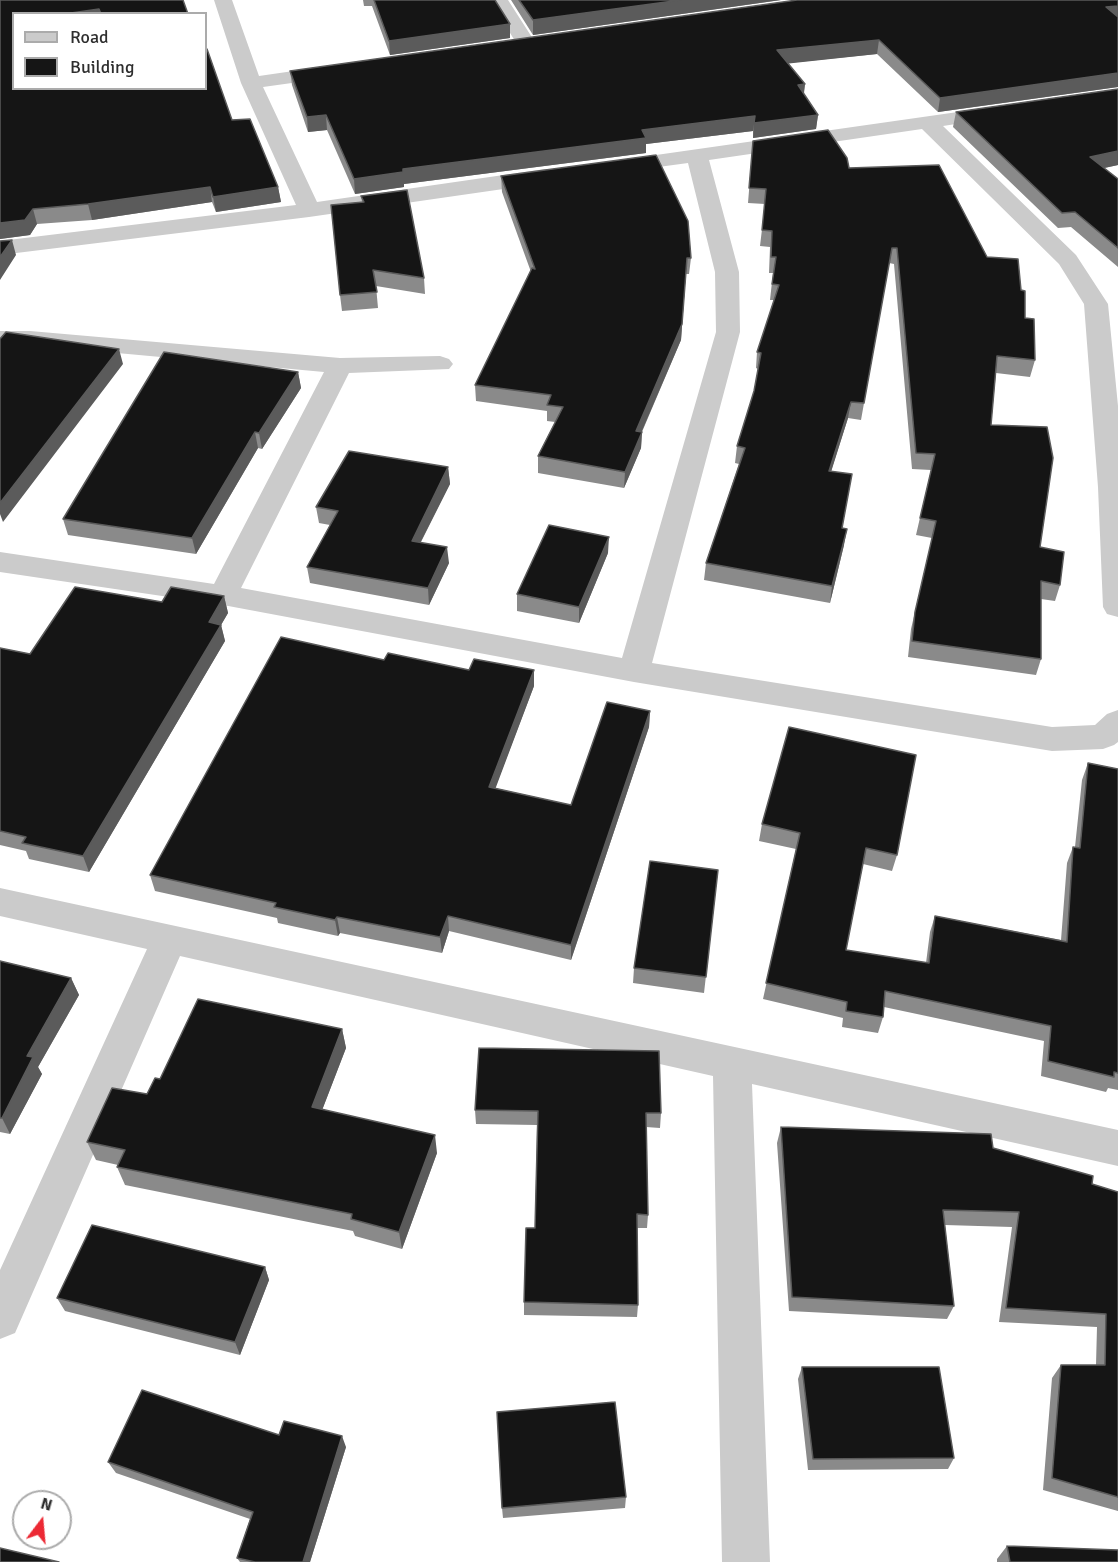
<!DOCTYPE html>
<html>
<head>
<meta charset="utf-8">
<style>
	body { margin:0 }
	#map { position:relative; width:1118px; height:1562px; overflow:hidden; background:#fff; font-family:Signika,sans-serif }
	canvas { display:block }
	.legend { position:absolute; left:12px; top:12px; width:195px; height:78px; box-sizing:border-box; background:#fff; border:2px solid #ababab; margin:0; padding:8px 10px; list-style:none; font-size:18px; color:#2e2e2e }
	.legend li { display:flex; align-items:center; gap:12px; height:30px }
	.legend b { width:30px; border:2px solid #ababab }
	.north { position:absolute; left:12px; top:1490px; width:60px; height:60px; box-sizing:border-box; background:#fff; border:2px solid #ababab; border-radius:50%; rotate:16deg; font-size:16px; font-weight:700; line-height:24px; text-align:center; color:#2e2e2e }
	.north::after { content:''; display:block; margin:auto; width:21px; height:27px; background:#ec2934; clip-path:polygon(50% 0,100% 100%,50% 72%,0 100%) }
</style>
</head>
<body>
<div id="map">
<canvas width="1118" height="1562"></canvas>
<ul class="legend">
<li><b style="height:8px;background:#cbcbcb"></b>Road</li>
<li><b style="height:16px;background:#151515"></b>Building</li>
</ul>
<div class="north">N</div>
</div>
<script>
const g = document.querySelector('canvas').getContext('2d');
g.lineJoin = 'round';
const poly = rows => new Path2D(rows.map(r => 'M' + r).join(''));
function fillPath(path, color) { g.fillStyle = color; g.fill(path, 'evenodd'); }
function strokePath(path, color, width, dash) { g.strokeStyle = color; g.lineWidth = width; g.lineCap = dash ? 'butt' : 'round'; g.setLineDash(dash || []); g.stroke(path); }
const minor = poly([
	[214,0,232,0,259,76,335,65,342,67,345,71,342,75,335,77,263,87,317,202,545,169,553,171,556,176,553,181,545,183,309,217,0,255,0,241,296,205,241,83,214,0],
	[490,0,508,0,535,42,532,46,518,46,490,0],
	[1000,106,1007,108,1010,112,1007,116,943,126,1076,255,1108,304,1118,406,1118,617,1107,614,1103,607,1098,487,1084,304,1059,264,922,129,709,160,739,272,740,332,652,663,1052,727,1095,725,1107,714,1118,710,1118,742,1114,745,1103,749,1052,751,634,682,223,605,0,572,0,552,214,584,324,372,30,345,0,345,0,331,30,331,340,358,440,356,449,359,453,364,449,369,349,373,241,588,622,658,716,332,715,272,688,163,614,173,606,172,603,167,606,162,614,161,1000,106],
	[0,888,1118,1130,1118,1166,752,1084,770,1562,722,1562,713,1076,180,956,15,1333,0,1339,0,1270,147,949,0,916,0,888]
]);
const wall = poly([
	[0,0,183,0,188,14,14,14,14,88,206,88,206,50,207,49,232,120,250,119,278,187,281,202,216,212,212,202,92,220,37,224,30,235,0,239],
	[363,0,495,0,510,38,390,55,372,6,364,6],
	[511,0,781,0,533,35],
	[1118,0,1118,87,938,112,877,54,788,63,805,84,804,94,818,115,816,129,753,138,753,131,646,144,646,153,404,184,404,187,355,194,327,130,308,132,292,85,290,71],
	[1118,89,1118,165,1104,168,1118,179,1118,267,1071,227,1058,228,953,127,956,112],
	[753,141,849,168,987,257,1021,290,1025,318,1035,360,1030,377,996,373,991,425,1040,547,1060,585,1055,601,1041,599,1041,659,1036,675,908,657,911,629,932,538,916,535,931,470,912,469,894,264,889,263,861,420,848,418,831,471,842,528,844,545,830,603,704,580,706,563,739,464,735,463,737,446,754,391,758,369,756,368,757,352,774,300,770,300,773,273,769,273,770,247,760,246,765,204,748,203],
	[501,176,691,258,689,274,686,274,681,340,642,432,641,448,624,488,538,473,538,456,555,422,547,421,547,411,476,401,475,385,531,272,502,192],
	[361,196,424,278,425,294,376,286,378,308,342,311,340,295,362,202],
	[298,372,301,388,262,449,258,448,196,554,68,535,63,519],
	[448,467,450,484,421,542,449,563,429,605,310,583,307,567,330,525,319,523,316,507],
	[608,553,579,623,517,611,517,594],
	[224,596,228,613,221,625,225,641,89,872,29,859,26,851,0,845,0,648,30,654,162,602],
	[384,660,469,670,534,670,534,686,495,788,571,805,650,711,649,727,571,960,449,931,442,953,340,933,338,936,278,923,277,918,155,891,150,875],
	[1088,763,1118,769,1118,1090,1108,1088,1106,1092,1041,1076,1044,1041,884,1007,883,1017,878,1033,842,1027,843,1018,763,999,796,849,759,841,762,824,897,855,892,871,863,864,846,950,926,963,930,932,935,916,1061,940,1067,863,1073,847,1075,847,1082,780],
	[718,870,704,993,633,983,634,968],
	[0,961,71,978,79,995,38,1067,42,1074,10,1134,0,1132],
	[342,1029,346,1048,322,1110,437,1153,402,1249,355,1236,353,1231,125,1185,117,1167,118,1165,96,1160,87,1142,147,1094,160,1079],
	[475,1110,661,1113,660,1128,646,1127,648,1215,647,1228,637,1228,638,1305,637,1317,524,1315,524,1302,535,1228,537,1125,476,1124],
	[781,1127,993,1148,1092,1184,1118,1192,1118,1511,1043,1490,1052,1378,1061,1365,1096,1365,1097,1327,999,1322,1012,1227,945,1225,954,1306,947,1319,789,1311,777,1143],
	[265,1267,269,1280,240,1355,65,1311,57,1298],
	[802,1367,954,1458,948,1469,808,1470,798,1379],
	[279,1435,346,1447,310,1562,240,1562,237,1558,250,1519,116,1473,108,1462],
	[626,1497,625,1508,503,1518,502,1508],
	[1007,1546,1118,1562,997,1562,997,1559]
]);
const shadedWall = poly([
	[681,0,781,0,533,35,533,20],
	[1118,6,1118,19,1106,7],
	[99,9,100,14,64,14],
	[510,24,510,38,390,55,389,41],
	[879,40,877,54,775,65,777,50],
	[1118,73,1118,87,938,112,940,98],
	[805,84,803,98,798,85],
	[326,115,327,130,308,132,307,117],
	[818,115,816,129,753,138,754,123],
	[755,116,753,131,646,144,646,153,404,184,404,187,355,194,354,179,403,169,642,130],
	[1118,151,1118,165,1086,172,1090,157],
	[210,187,212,202,92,220,88,204],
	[278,187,281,202,216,212,213,197],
	[33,209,37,224,30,235,0,239,0,223],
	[12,240,16,255,0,280,0,257],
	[687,258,681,340,635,447,636,431],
	[119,349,123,364,3,522,0,514,0,503],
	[298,372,301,388,262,449,259,433],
	[851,402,848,418,826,488,829,471],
	[255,432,258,448,196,554,192,538],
	[642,432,641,448,624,488,625,472],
	[448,467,450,484,413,557,412,541],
	[847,529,844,545,830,603,832,586],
	[609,537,608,553,579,623,579,607],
	[447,547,449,563,429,605,428,588],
	[224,596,228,613,221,625,225,641,89,872,83,856,209,622],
	[534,670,534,686,490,803,489,787],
	[650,711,649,727,571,960,571,945],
	[448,916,449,931,442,953,440,937],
	[337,917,340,933,338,936,335,920],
	[71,978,79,995,38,1067,42,1074,10,1134,2,1118,27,1056],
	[342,1029,346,1048,316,1126,312,1107],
	[435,1135,437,1153,402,1249,399,1232],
	[265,1267,269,1280,240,1355,235,1342],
	[342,1436,346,1447,310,1562,303,1562]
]);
const building = poly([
	[0,0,183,0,188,14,101,14,99,9,64,14,14,14,14,88,206,88,206,50,207,49,232,120,250,119,278,187,213,197,210,187,88,204,33,209,25,220,0,223,0,0],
	[374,0,495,0,510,24,389,41,374,0],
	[519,0,681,0,533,20,519,0],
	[797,0,1118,0,1118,6,1106,7,1118,17,1118,73,940,98,879,40,777,50,805,84,798,85,818,115,754,123,755,116,642,130,646,138,403,169,403,172,354,179,326,115,307,117,290,71,797,0],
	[1118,89,1118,151,1090,157,1118,179,1118,248,1075,212,1062,213,956,112,1118,89],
	[828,130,847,158,849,168,939,165,987,257,1018,259,1021,290,1025,291,1025,318,1034,319,1035,360,997,356,991,425,1047,427,1053,458,1040,547,1064,552,1060,585,1041,581,1041,659,912,641,915,612,936,521,920,518,935,454,916,453,897,248,892,248,864,403,851,402,829,471,852,474,842,528,847,529,832,586,706,563,745,448,737,446,754,391,761,353,757,352,779,285,772,284,776,257,771,257,772,231,762,230,766,189,749,188,753,141,828,130],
	[656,155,688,221,691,258,687,258,682,324,636,431,642,432,625,472,538,456,563,407,547,405,551,395,475,385,532,268,535,269,501,176,656,155],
	[407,190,424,278,373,270,377,292,340,295,331,205,364,202,361,196,407,190],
	[12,240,0,257,0,241,12,240],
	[6,332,119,349,0,503,0,339,6,332],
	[164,352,298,372,259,433,255,432,192,538,63,519,164,352],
	[349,451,448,467,412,541,447,547,428,588,307,567,338,511,316,507,349,451],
	[549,525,609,537,579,607,517,594,549,525],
	[75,587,162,602,171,587,224,596,209,622,221,625,83,856,22,843,26,837,0,831,0,648,30,654,75,587],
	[281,637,384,660,388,653,469,670,474,659,534,670,489,787,571,805,607,702,650,711,571,945,448,916,440,937,337,917,335,920,274,907,276,903,150,875,281,637],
	[789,727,916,755,897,855,866,848,846,950,929,963,935,916,1067,942,1073,847,1080,848,1088,763,1118,769,1118,1073,1114,1072,1114,1077,1048,1061,1051,1026,885,991,883,1017,846,1011,847,1002,766,983,800,833,762,824,789,727],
	[650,861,718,870,706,977,634,968,650,861],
	[0,961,71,978,27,1056,33,1057,2,1118,0,1118,0,961],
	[198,999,342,1029,312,1107,435,1135,399,1232,351,1219,352,1214,117,1167,125,1150,87,1142,112,1088,147,1094,155,1078,160,1079,198,999],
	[479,1048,659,1051,661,1113,646,1113,648,1215,637,1214,638,1305,524,1302,526,1228,535,1228,538,1111,475,1110,479,1048],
	[781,1127,991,1134,993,1148,1093,1176,1092,1184,1118,1192,1118,1497,1052,1478,1061,1365,1105,1365,1106,1314,1006,1308,1019,1212,943,1210,954,1306,792,1297,781,1127],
	[92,1225,265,1267,235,1342,57,1298,92,1225],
	[802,1367,939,1367,954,1458,813,1459,802,1367],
	[142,1390,279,1435,284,1421,342,1436,303,1562,255,1562,237,1558,253,1512,108,1462,142,1390],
	[615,1402,626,1497,502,1508,497,1412,615,1402],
	[1007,1546,1118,1550,1118,1562,1010,1562,1007,1546],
	[0,1548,59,1562,0,1562,0,1548]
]);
fillPath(minor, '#cbcbcb');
fillPath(wall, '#8a8a8a');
fillPath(shadedWall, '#5b5b5b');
fillPath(building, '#151515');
strokePath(building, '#5b5b5b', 1.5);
</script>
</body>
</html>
